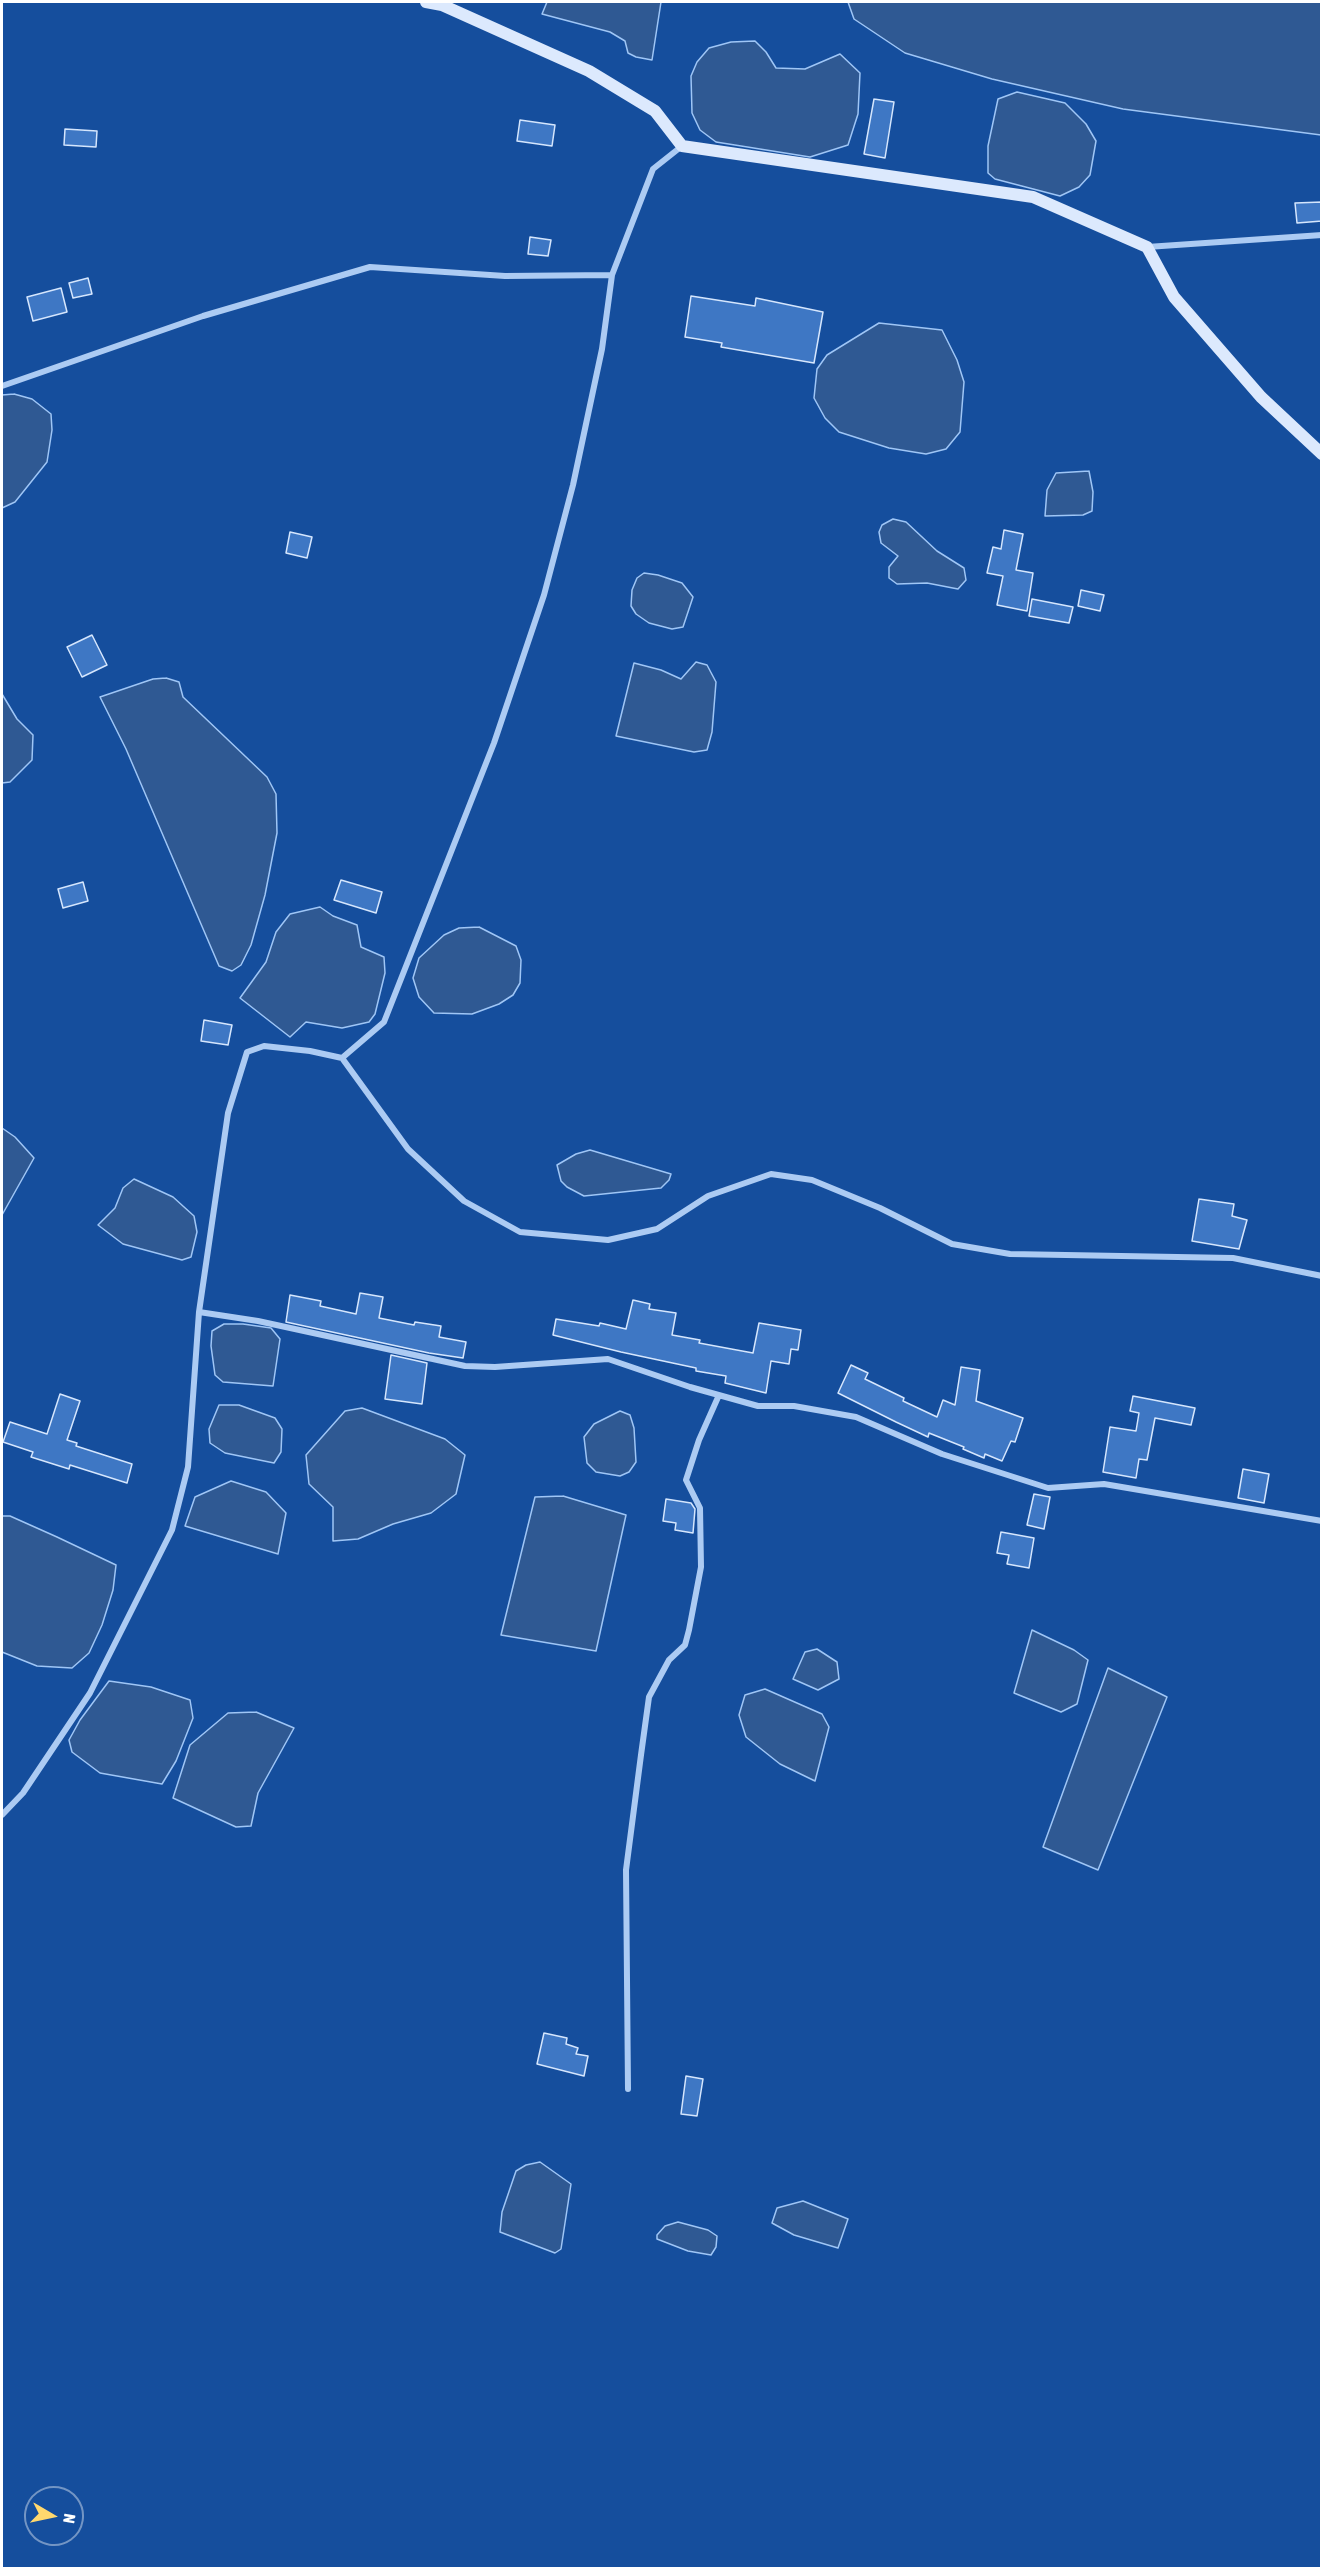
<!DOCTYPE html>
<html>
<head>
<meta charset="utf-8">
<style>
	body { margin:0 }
	#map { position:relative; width:1323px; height:2570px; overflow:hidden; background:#154e9d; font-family:"Asap Condensed",sans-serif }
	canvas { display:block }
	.frame { position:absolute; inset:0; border:3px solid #fff; pointer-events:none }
	.north { position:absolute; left:24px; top:2486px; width:60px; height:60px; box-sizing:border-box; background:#154e9d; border:2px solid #7395c4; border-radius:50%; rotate:99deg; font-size:16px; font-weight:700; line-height:24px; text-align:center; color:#fff }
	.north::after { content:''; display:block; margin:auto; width:21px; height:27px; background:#ffd86e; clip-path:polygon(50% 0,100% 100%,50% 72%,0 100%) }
</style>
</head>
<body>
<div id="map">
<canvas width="1323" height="2570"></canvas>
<div class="frame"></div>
<div class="north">N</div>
</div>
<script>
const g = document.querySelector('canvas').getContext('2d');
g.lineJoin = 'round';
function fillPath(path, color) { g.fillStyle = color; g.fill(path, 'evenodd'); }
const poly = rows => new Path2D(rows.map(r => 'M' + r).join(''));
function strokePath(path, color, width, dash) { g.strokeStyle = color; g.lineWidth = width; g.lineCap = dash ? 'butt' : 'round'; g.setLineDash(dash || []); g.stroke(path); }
const water = poly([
	[547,2,661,2,652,60,636,57,628,53,625,41,610,32,542,14,547,2],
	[848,2,1321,2,1321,135,1123,109,992,79,905,53,854,19,848,2],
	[755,41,766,52,776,68,805,69,840,54,860,73,858,114,848,145,810,157,716,142,700,130,692,113,691,76,697,62,709,48,731,42,755,41],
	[1017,92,1065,103,1086,124,1096,141,1090,175,1079,187,1060,196,995,179,988,173,988,146,998,99,1017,92],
	[879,323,942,330,957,360,964,382,960,432,946,449,926,454,889,448,839,432,825,418,814,398,817,369,827,355,879,323],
	[14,394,32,399,51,414,52,430,47,462,15,502,2,508,2,395,14,394],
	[1089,471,1093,492,1092,511,1083,515,1045,516,1047,490,1056,473,1089,471],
	[893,519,906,522,937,551,964,568,966,580,958,589,927,583,897,584,889,578,889,567,898,556,881,543,879,532,882,525,893,519],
	[644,573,658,575,682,583,693,597,683,627,672,629,649,623,636,614,631,606,632,590,637,578,644,573],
	[696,662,707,665,716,682,712,732,707,750,694,752,616,736,634,663,661,670,681,679,696,662],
	[166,678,179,682,183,697,267,777,276,794,277,833,265,895,251,945,241,965,232,971,219,966,126,749,100,697,153,679,166,678],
	[2,694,17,719,33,735,32,760,10,782,2,783,2,694],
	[320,907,333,916,357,925,361,947,384,957,385,973,375,1014,369,1022,342,1028,306,1022,290,1037,240,998,266,962,276,932,290,914,320,907],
	[479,927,516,946,521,960,520,983,513,995,499,1004,472,1014,434,1013,419,997,413,978,419,958,444,935,459,928,479,927],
	[2,1128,15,1137,34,1158,2,1215,2,1128],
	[590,1150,671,1174,669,1180,661,1188,584,1196,567,1187,561,1181,557,1165,576,1154,590,1150],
	[134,1179,173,1197,194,1216,197,1232,191,1257,182,1260,123,1244,98,1225,115,1208,123,1188,134,1179],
	[224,1324,243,1324,271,1328,280,1339,273,1386,223,1382,215,1375,211,1346,212,1331,224,1324],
	[219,1405,239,1405,275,1418,282,1429,281,1452,274,1463,225,1453,210,1443,209,1429,219,1405],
	[362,1408,445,1439,465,1455,456,1494,431,1513,393,1524,358,1539,333,1541,333,1507,309,1484,306,1455,345,1411,362,1408],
	[620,1411,630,1415,634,1428,636,1462,629,1472,620,1476,596,1472,587,1463,584,1437,594,1424,620,1411],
	[231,1481,266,1492,286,1513,278,1554,185,1526,195,1497,231,1481],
	[563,1496,626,1515,596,1651,501,1635,535,1497,563,1496],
	[2,1516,10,1516,57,1537,116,1565,113,1590,102,1625,89,1653,72,1668,37,1666,2,1652,2,1516],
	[1032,1630,1074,1650,1088,1660,1077,1704,1061,1712,1014,1693,1032,1630],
	[817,1649,837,1662,839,1679,818,1690,793,1679,805,1652,817,1649],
	[1108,1668,1167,1697,1098,1870,1043,1847,1108,1668],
	[109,1681,151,1687,190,1700,193,1718,176,1761,162,1784,100,1773,72,1752,69,1740,80,1720,109,1681],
	[765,1689,822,1714,829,1727,815,1781,780,1764,746,1737,739,1715,745,1695,765,1689],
	[256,1712,294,1728,258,1793,251,1826,236,1827,173,1798,190,1745,228,1713,256,1712],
	[540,2162,571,2184,561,2249,555,2253,500,2232,502,2212,516,2171,526,2165,540,2162],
	[803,2201,848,2219,838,2248,794,2235,772,2223,777,2208,803,2201],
	[678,2222,708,2230,717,2236,716,2247,711,2255,688,2251,657,2239,657,2235,665,2226,678,2222]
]);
const building = poly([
	[874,99,894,102,885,158,864,154,874,99],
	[520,120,555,125,552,146,517,141,520,120],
	[65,129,97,131,96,147,64,145,65,129],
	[1322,202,1322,221,1297,223,1295,203,1322,202],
	[530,237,551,240,548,256,528,254,530,237],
	[88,278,92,294,73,298,69,283,88,278],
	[61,288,67,312,33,321,27,297,61,288],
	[691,296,755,306,756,298,823,312,814,363,721,347,722,343,685,337,691,296],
	[1004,530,1023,534,1016,570,1033,573,1027,611,997,605,1003,576,987,573,993,547,1001,549,1004,530],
	[290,532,312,537,307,558,286,553,290,532],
	[1081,590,1104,595,1100,611,1078,606,1081,590],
	[1032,599,1073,607,1069,623,1029,616,1032,599],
	[92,635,107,665,82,677,67,647,92,635],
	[341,880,382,892,376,913,334,900,341,880],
	[83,882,88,901,63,908,58,889,83,882],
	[204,1020,232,1025,228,1045,201,1041,204,1020],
	[1199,1199,1234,1204,1232,1216,1247,1220,1239,1249,1192,1241,1199,1199],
	[360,1293,383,1297,379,1318,414,1325,415,1322,441,1326,439,1337,466,1342,463,1358,429,1353,286,1322,290,1295,321,1301,320,1306,356,1314,360,1293],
	[633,1300,650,1304,649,1309,676,1313,672,1335,700,1340,699,1343,753,1353,759,1323,801,1330,798,1350,791,1349,789,1364,771,1361,766,1393,725,1383,726,1376,696,1371,696,1368,621,1352,553,1335,556,1319,599,1326,600,1323,626,1329,633,1300],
	[391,1355,427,1363,422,1404,385,1399,391,1355],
	[851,1365,868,1373,865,1379,904,1398,903,1401,937,1417,943,1400,955,1405,961,1367,980,1370,976,1401,1023,1418,1015,1442,1011,1441,1002,1461,985,1454,984,1458,963,1449,964,1447,929,1433,928,1437,896,1422,838,1393,851,1365],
	[60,1394,80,1401,67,1440,77,1443,76,1446,132,1464,127,1483,70,1465,69,1469,31,1457,33,1452,3,1442,10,1422,47,1434,60,1394],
	[1133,1396,1195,1408,1191,1425,1155,1418,1147,1460,1139,1459,1136,1478,1103,1472,1110,1427,1136,1431,1139,1413,1130,1411,1133,1396],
	[1243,1469,1269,1474,1264,1503,1238,1498,1243,1469],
	[1034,1494,1050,1497,1044,1529,1027,1525,1034,1494],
	[666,1499,691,1503,695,1509,693,1533,675,1530,676,1523,663,1521,666,1499],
	[1001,1532,1034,1538,1029,1568,1007,1564,1009,1555,997,1553,1001,1532],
	[544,2033,567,2038,566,2044,578,2048,576,2054,588,2056,584,2076,537,2064,544,2033],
	[686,2076,703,2079,697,2116,681,2114,686,2076]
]);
const street = poly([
	[1147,247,1322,235],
	[2,386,203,316,370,267,505,276,612,275],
	[342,1058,408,1149,464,1201,520,1232,608,1240,657,1229,708,1196,771,1174,812,1180,880,1208,952,1244,1010,1254,1233,1258,1322,1276],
	[199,1312,258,1321,465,1366,495,1367,608,1359,690,1387,758,1406,794,1406,856,1417,942,1454,1048,1488,1104,1484,1322,1521],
	[2,1815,23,1793,90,1693,172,1530,188,1467,199,1312,228,1113,247,1052,264,1046,310,1051,342,1058,384,1022,494,743,544,595,573,485,602,349,612,275,653,169,682,146],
	[628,2089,626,1870,641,1755,649,1697,669,1660,685,1645,689,1630,701,1567,700,1508,686,1480,699,1440,719,1395]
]);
const secondary = poly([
	[426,2,442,5,589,71,655,111,682,146,1033,197,1147,247,1174,297,1261,397,1322,454]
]);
fillPath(water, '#2f5993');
strokePath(water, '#9fc6f6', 1.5);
fillPath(building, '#3e77c4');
strokePath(building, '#d5e6fd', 1.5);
strokePath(street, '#accbf3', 6);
strokePath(secondary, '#dce9fd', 12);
</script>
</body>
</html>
